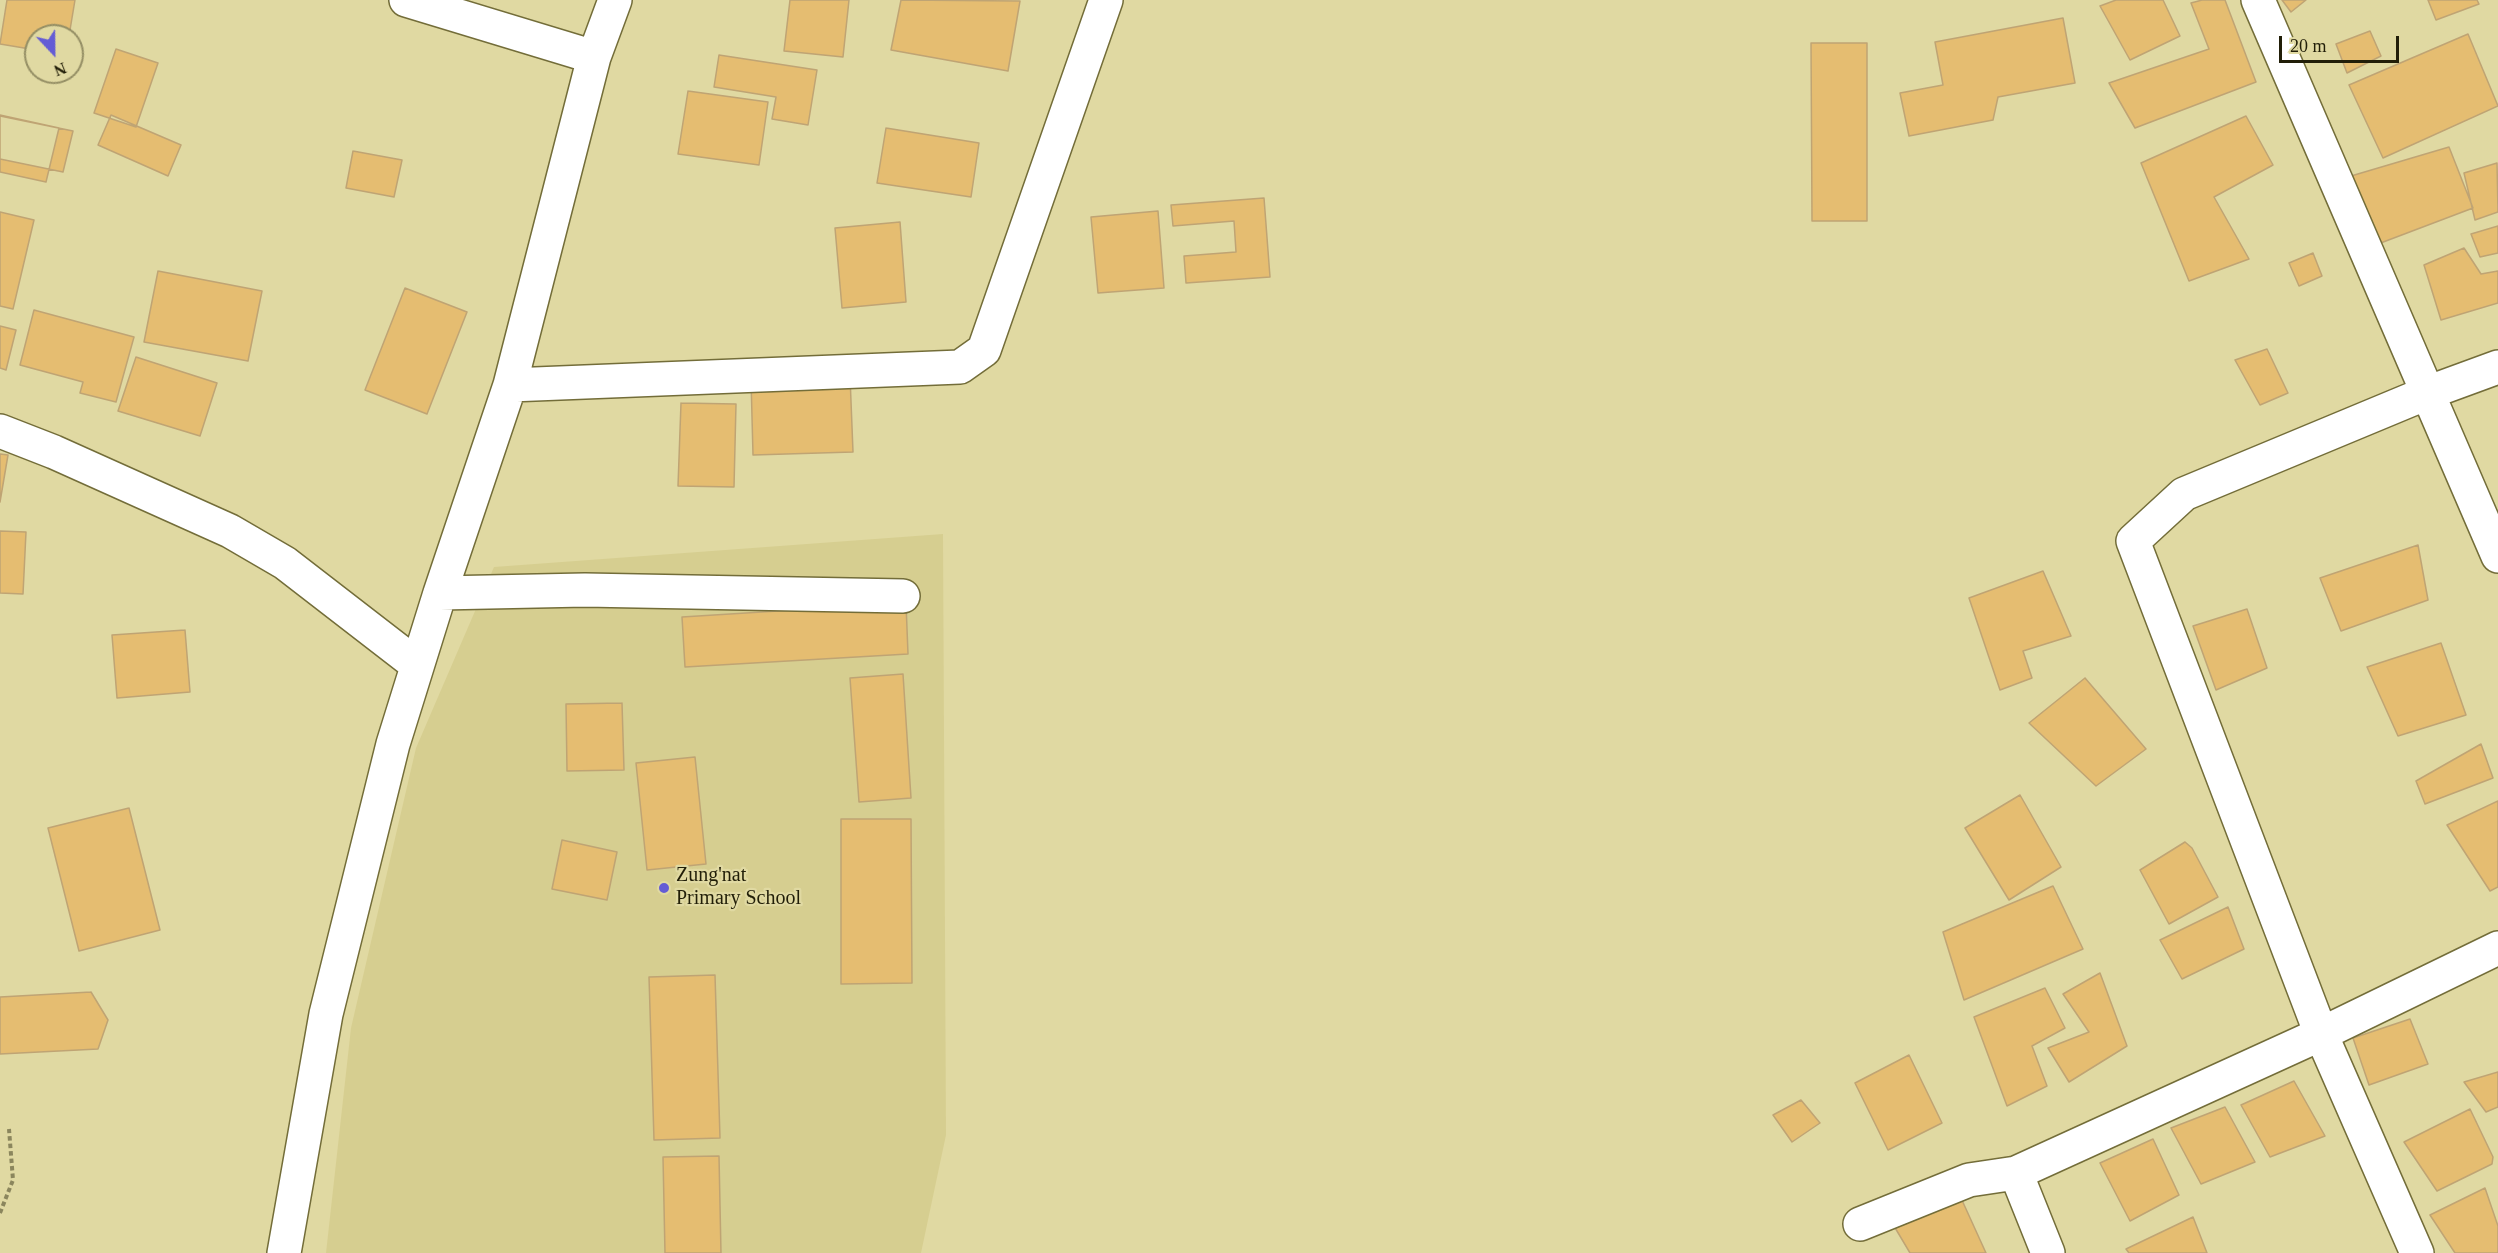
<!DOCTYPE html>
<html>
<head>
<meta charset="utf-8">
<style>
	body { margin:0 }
	#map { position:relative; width:2498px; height:1253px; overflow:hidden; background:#e0d9a2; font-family:"Times New Roman",serif }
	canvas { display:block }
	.north { position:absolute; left:24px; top:24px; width:60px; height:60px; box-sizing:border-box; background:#e0d9a2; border:2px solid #948e64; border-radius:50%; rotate:158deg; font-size:16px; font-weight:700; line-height:24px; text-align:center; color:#211e08 }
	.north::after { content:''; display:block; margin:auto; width:21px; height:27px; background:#645cd5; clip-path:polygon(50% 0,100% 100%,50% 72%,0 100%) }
	.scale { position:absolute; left:2279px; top:36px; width:120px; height:27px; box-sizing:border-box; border:3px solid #211e08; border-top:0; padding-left:8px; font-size:18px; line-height:21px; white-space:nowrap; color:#211e08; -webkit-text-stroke:4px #e0d9a2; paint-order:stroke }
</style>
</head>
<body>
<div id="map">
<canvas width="2498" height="1253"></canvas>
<div class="north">N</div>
<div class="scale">20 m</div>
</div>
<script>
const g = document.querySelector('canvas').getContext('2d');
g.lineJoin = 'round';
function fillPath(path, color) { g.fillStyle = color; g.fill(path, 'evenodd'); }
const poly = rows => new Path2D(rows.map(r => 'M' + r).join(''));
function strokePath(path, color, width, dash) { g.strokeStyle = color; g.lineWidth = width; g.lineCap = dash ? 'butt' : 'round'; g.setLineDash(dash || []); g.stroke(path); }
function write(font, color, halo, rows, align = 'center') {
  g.font = font + ' "Times New Roman",serif'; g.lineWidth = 4.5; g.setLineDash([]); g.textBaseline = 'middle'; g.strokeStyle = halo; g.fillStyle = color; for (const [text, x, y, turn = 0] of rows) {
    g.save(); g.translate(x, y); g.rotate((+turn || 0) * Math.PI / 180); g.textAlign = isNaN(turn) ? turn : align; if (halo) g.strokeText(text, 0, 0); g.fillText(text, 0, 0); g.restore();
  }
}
const built = poly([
	[943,534,946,1135,921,1253,326,1253,351,1028,416,748,494,567]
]);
const building = poly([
	[7,0,75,0,69,36,36,36,36,50,0,44,7,0],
	[790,0,849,0,843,57,784,51,790,0],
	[901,0,1020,1,1008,71,891,50,901,0],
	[2116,0,2163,0,2180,36,2130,60,2100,6,2116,0],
	[2202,0,2225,0,2256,82,2135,128,2109,83,2209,49,2191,3,2202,0],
	[2282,0,2306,0,2291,12,2282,0],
	[2428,0,2477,0,2479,4,2436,20,2428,0],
	[2063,18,2075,83,1998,97,1993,120,1909,136,1900,93,1943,85,1935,42,2063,18],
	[2370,31,2381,56,2347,73,2336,44,2370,31],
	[2468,34,2498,106,2383,158,2349,85,2468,34],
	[1811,43,1867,43,1867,221,1812,221,1811,43],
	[116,49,158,63,136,127,94,113,116,49],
	[719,55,817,70,808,125,772,119,776,97,714,87,719,55],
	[688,91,768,102,759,165,678,154,688,91],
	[0,115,59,128,46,182,0,172,0,115],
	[111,115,181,145,168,176,98,145,111,115],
	[0,116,73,131,63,172,0,159,0,116],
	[2246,116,2273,165,2214,197,2249,259,2189,281,2141,163,2246,116],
	[886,128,979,143,971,197,877,183,886,128],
	[2449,147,2473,208,2378,244,2351,176,2449,147],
	[353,151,402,160,394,197,346,188,353,151],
	[2497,163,2498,212,2475,220,2464,173,2497,163],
	[1264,198,1270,277,1186,283,1184,256,1236,252,1234,221,1173,226,1171,205,1264,198],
	[1158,211,1164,288,1098,293,1091,217,1158,211],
	[0,212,34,220,13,309,0,306,0,212],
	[900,222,906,302,842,308,835,228,900,222],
	[2498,226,2498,253,2480,257,2471,234,2498,226],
	[2464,248,2481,274,2498,271,2498,303,2441,320,2424,265,2464,248],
	[2313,253,2322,276,2299,286,2289,263,2313,253],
	[158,271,262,291,248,361,144,342,158,271],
	[405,288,467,312,427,414,365,390,405,288],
	[34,310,134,337,116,402,80,393,83,382,20,365,34,310],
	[0,326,16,330,6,370,0,368,0,326],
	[2267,349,2288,393,2260,405,2235,360,2267,349],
	[136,357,217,383,200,436,118,411,136,357],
	[850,376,853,452,753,455,751,379,850,376],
	[681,403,736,404,734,487,678,486,681,403],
	[0,454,8,455,0,502,0,454],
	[0,531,26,532,23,594,0,593,0,531],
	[2418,545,2428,600,2341,631,2320,578,2418,545],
	[2043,571,2071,636,2023,651,2032,678,2000,690,1969,598,2043,571],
	[906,603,908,654,685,667,682,617,906,603],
	[2247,609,2267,668,2216,690,2193,626,2247,609],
	[185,630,190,692,117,698,112,635,185,630],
	[2441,643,2466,715,2398,736,2367,667,2441,643],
	[903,674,911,798,859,802,850,678,903,674],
	[2085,678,2146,749,2096,786,2029,723,2085,678],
	[622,703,624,770,567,771,566,704,622,703],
	[2481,744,2493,778,2425,804,2416,781,2481,744],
	[695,757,706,864,647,870,636,763,695,757],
	[2020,795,2061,867,2009,900,1965,828,2020,795],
	[2498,801,2498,887,2490,891,2447,825,2498,801],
	[129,808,160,930,79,951,48,828,129,808],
	[841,819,911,819,912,983,841,984,841,819],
	[562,840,617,852,607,900,552,889,562,840],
	[2185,842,2192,848,2218,897,2169,924,2140,870,2185,842],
	[2053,886,2083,949,1964,1000,1943,932,2053,886],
	[2228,907,2244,949,2182,979,2160,940,2228,907],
	[2100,973,2127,1046,2069,1082,2048,1048,2089,1032,2063,994,2100,973],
	[715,975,720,1138,654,1140,649,977,715,975],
	[2045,988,2065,1028,2032,1046,2047,1086,2007,1106,1974,1017,2045,988],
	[91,992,108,1020,98,1049,0,1054,0,997,91,992],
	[2410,1019,2428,1064,2369,1085,2353,1038,2410,1019],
	[1909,1055,1942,1123,1888,1150,1855,1083,1909,1055],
	[2498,1072,2498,1107,2486,1112,2464,1082,2498,1072],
	[2294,1081,2325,1136,2270,1157,2241,1105,2294,1081],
	[1801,1100,1820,1123,1792,1142,1773,1115,1801,1100],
	[2225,1107,2255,1162,2201,1184,2171,1128,2225,1107],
	[2470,1109,2493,1157,2492,1164,2437,1191,2404,1142,2470,1109],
	[2153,1139,2179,1195,2130,1221,2100,1163,2153,1139],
	[719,1156,721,1253,665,1253,663,1157,719,1156],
	[2485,1188,2498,1226,2498,1253,2455,1253,2430,1215,2485,1188],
	[1961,1198,1986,1253,1910,1253,1894,1226,1961,1198],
	[2193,1217,2207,1253,2129,1253,2126,1249,2193,1217]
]);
const path = poly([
	[0,1213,13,1180,9,1129]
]);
const street = poly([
	[406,0,594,57],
	[2258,0,2498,556],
	[510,385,960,367,984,350,1106,0],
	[0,431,54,452,230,531,285,563,417,665],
	[440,593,585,590,903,596],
	[2016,1173,2048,1253],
	[1860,1224,1969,1180,2016,1173,2321,1034,2498,948],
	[284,1253,326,1014,393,744,440,593,510,385,594,57,615,0],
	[2417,1253,2321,1034,2133,541,2184,494,2427,393,2498,367]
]);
const markers = [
	[664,888,6,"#645cd5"]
];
const poiNames = [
	["Zung'nat",676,876],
	["Primary School",676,899]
];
fillPath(built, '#d6ce90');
fillPath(building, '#e5bd71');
strokePath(building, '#bfa474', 1.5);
strokePath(street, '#736d39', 36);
strokePath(path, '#8b865d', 4, [4.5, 3]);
strokePath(street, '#fff', 33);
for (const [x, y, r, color] of markers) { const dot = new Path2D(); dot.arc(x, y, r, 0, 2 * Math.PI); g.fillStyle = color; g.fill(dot); strokePath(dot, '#e0d9a2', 2); }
write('20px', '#211e08', '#e0d9a2', poiNames, 'left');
</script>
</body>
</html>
